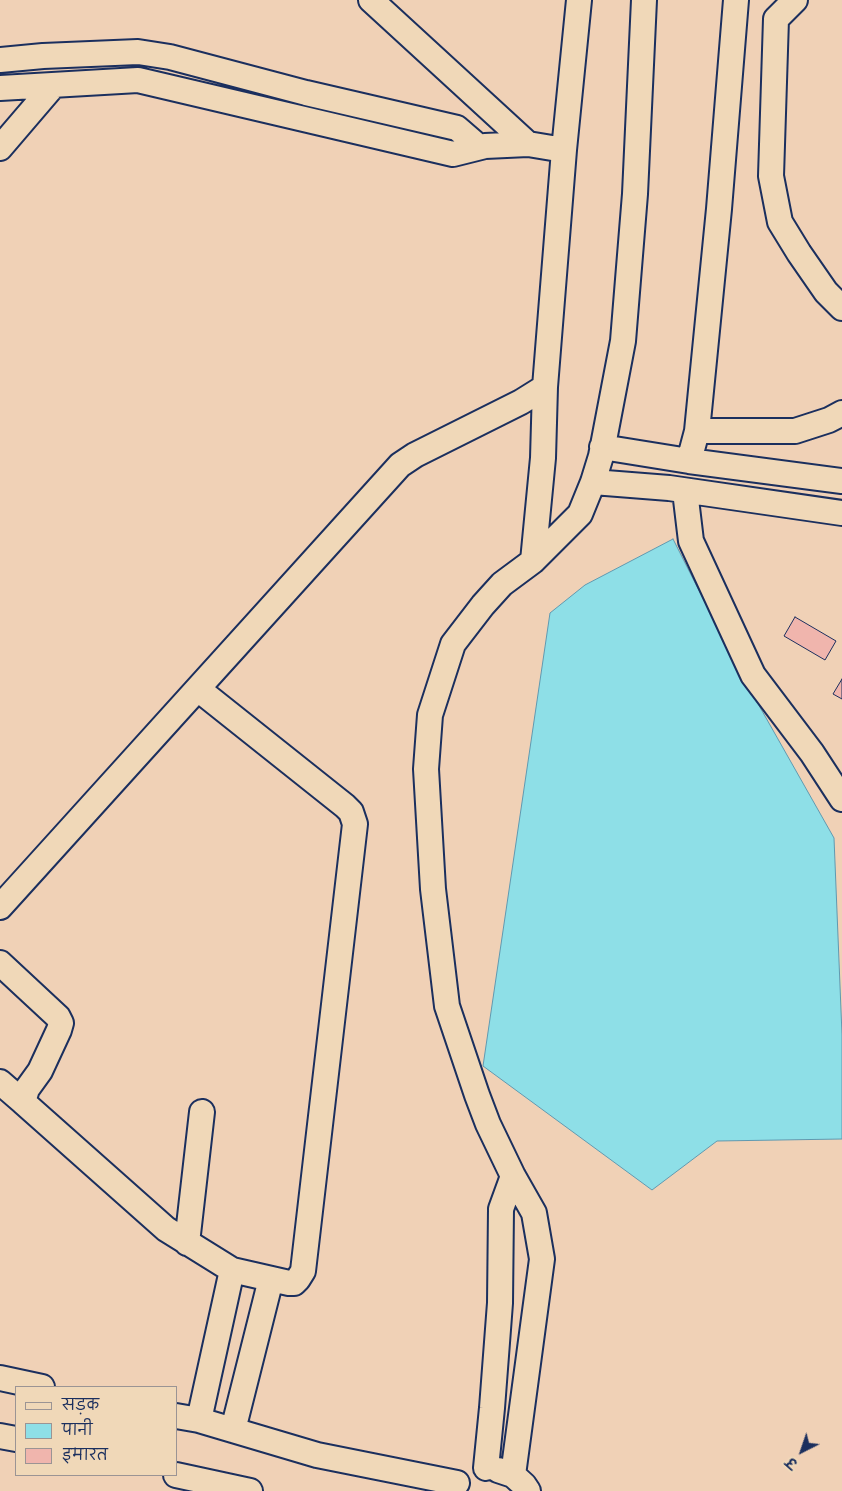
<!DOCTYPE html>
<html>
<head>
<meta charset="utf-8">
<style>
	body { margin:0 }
	#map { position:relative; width:842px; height:1491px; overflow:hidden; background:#f0d1b6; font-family:Caveat,"Playpen Sans Deva",sans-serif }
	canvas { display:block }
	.legend { position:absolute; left:15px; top:1386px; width:162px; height:90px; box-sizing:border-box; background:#f0d8b8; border:1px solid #9b9494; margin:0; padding:6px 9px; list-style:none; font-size:15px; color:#1b2f5e }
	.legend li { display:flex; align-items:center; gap:10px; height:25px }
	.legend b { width:25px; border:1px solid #9b9494 }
	.north { position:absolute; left:777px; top:1426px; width:50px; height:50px; -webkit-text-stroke:4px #f0d8b8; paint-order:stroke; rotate:221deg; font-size:14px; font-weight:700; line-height:20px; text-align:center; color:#1b2f5e }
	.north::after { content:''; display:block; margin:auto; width:18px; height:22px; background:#1b2f5e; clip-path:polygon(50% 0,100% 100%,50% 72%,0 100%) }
</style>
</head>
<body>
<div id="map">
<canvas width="842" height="1491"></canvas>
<ul class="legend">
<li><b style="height:6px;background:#f0d8b8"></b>सड़क</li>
<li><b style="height:14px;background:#8edfe7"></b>पानी</li>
<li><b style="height:14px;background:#f0b5ad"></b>इमारत</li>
</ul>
<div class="north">उ</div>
</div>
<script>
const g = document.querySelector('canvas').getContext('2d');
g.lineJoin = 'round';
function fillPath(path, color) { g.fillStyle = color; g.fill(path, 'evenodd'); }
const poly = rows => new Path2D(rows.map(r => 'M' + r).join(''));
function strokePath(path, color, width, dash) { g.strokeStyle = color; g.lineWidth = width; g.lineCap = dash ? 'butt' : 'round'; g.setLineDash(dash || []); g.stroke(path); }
const water = poly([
	[673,539,740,672,834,838,842,1035,842,1139,717,1141,652,1190,483,1066,550,613,585,585,673,539]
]);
const building = poly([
	[795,617,836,641,825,660,784,636,795,617],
	[842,679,842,699,833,694,842,679]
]);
const minor = poly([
	[371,0,528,144,564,150],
	[795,0,776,19,771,176,780,222,799,253,826,292,842,308],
	[0,60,43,56,138,52,170,57,306,93,457,128,479,147],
	[0,88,138,80,453,154,485,146,528,144],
	[0,148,53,86],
	[697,431,795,431,829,420,842,413],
	[602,447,689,461,842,481],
	[689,461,697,431,719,209,736,0],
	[593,482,669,488,842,513],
	[685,491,691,541,753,675,812,753,842,799],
	[533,561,543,458,545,387,564,150,579,0],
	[0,907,400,465,415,455,521,402,545,387],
	[0,963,58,1017,61,1023,59,1030,40,1071,27,1089,23,1102,166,1229,232,1270,289,1283,294,1283,298,1279,303,1271,355,824,351,812,345,806,198,689],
	[0,1082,23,1102],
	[187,1243,202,1112],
	[0,1378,42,1387],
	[176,1416,199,1420,317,1455,457,1483],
	[199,1420,232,1270],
	[233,1430,271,1279],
	[0,1436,16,1439],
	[486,1468,492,1408,500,1303,501,1209,513,1176],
	[498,1470,513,1475,524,1485,528,1491],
	[176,1475,250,1491],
	[513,1475,542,1259,534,1213,513,1176,488,1124,477,1095,447,1006,433,889,426,769,430,715,453,644,483,605,502,584,533,561,580,514,593,482,601,456,623,341,635,194,644,0]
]);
fillPath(water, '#8edfe7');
strokePath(water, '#6099b0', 1);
fillPath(building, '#f0b5ad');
strokePath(building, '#1b2f5e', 1);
strokePath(minor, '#1b2f5e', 28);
strokePath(minor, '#f0d8b8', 24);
</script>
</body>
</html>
